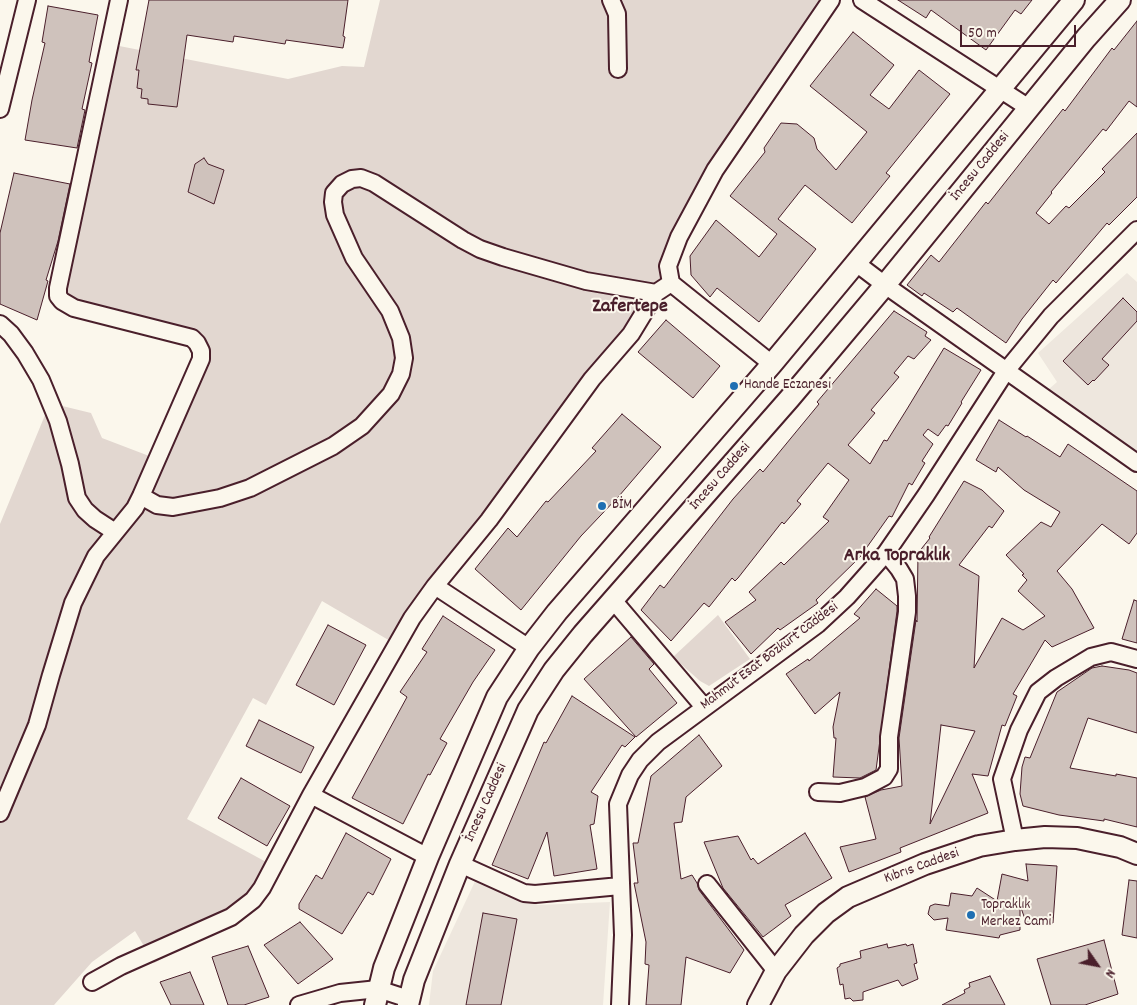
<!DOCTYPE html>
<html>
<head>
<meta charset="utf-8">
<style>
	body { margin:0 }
	#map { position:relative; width:1137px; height:1005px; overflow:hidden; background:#fbf7ec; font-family:Dekko,sans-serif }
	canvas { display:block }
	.north { position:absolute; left:1072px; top:940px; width:50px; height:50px; -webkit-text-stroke:4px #fbf7ec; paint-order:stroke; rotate:123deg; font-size:14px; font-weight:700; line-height:20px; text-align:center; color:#4a1f2b }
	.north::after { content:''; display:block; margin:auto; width:18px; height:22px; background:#4a1f2b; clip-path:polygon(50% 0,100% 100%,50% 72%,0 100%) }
	.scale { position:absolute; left:960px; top:25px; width:116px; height:22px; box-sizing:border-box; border:2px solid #4a1f2b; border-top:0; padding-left:6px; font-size:15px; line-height:18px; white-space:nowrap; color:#4a1f2b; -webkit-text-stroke:4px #fbf7ec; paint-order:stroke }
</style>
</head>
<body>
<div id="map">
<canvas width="1137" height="1005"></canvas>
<div class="north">N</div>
<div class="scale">50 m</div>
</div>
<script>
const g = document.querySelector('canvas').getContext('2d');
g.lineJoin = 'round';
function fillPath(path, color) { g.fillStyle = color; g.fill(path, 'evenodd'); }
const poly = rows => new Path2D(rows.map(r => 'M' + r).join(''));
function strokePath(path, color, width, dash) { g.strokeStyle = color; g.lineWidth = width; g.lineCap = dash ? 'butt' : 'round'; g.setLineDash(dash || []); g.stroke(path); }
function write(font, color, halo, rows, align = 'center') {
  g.font = font + ' Dekko,sans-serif'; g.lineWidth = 4; g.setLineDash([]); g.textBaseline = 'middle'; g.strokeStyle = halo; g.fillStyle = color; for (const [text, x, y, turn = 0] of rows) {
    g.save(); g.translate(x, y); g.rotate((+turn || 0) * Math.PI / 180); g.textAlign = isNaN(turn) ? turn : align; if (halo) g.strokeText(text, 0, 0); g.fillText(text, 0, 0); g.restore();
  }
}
const built = poly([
	[1127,273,1137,282,1137,456,1058,399,1049,389,1057,382,1038,353],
	[478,875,538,905,610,902,603,1005,429,1005,433,971]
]);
const green = poly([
	[380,0,831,0,679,237,671,283,397,645,322,601,266,705,253,698,187,819,268,863,242,918,154,963,135,931,92,962,54,1005,0,1005,0,524,50,403,91,413,102,438,157,459,201,358,197,343,62,301,109,44,288,79,342,66,364,67],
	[718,615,750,659,709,686,700,681,673,657]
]);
const building = poly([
	[149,0,348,0,343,36,345,37,343,48,286,40,285,44,234,36,233,42,187,35,177,107,148,104,148,99,141,98,142,89,137,88,139,70,136,70,149,0],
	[898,0,1032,0,1021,14,1015,10,986,50,931,10,926,18,898,0],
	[48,6,98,15,89,62,92,63,82,109,85,110,77,148,25,140,32,100,45,43,42,42,48,6],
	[1137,21,1137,107,1129,101,1106,131,1103,129,1051,192,1052,193,1036,213,1049,224,1066,206,1069,208,1105,172,1102,169,1137,133,1137,197,1109,225,1107,223,1056,283,1053,280,1022,319,1006,343,957,308,953,312,924,293,922,296,907,285,931,255,939,262,986,202,988,204,1063,109,1065,111,1112,48,1114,50,1137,21],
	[853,32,894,65,870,95,889,109,919,70,950,94,886,173,890,176,852,223,805,185,778,219,816,249,759,322,717,288,710,297,691,275,690,256,716,220,759,257,777,234,730,196,765,152,764,148,781,123,797,124,814,138,817,149,836,170,867,132,810,86,853,32],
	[204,158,208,164,224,170,214,204,188,192,195,164,204,158],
	[14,173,70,184,58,241,46,280,48,281,37,320,0,304,0,233,14,173],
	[1123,298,1137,312,1137,321,1102,359,1109,365,1094,381,1093,380,1088,385,1063,361,1123,298],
	[894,311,927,332,925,336,931,340,914,359,908,356,894,373,899,377,871,410,875,413,848,445,870,464,884,440,887,441,907,409,944,348,981,370,961,402,962,403,948,426,946,425,938,436,928,429,923,435,933,444,922,461,925,463,912,485,909,483,892,517,889,516,860,557,816,600,818,603,780,630,778,628,751,654,725,622,756,600,749,592,781,562,784,565,829,521,823,517,849,480,828,463,797,501,801,504,784,524,782,522,738,578,735,581,732,578,709,607,704,603,671,641,641,610,660,585,664,588,733,499,760,469,763,472,819,404,817,402,894,311],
	[666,320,720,366,693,398,638,352,666,320],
	[622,414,661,447,619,496,581,536,521,610,475,569,508,528,517,537,546,501,548,502,596,451,592,448,622,414],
	[999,420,1026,437,1027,436,1060,457,1068,444,1137,491,1137,533,1129,544,1102,524,1057,571,1072,589,1094,628,1052,647,1045,640,1013,694,1017,696,1005,726,1002,725,988,776,972,774,988,813,900,848,901,852,849,872,840,847,876,839,865,797,881,790,902,786,899,738,916,620,917,622,918,553,930,538,929,537,964,481,982,490,1004,511,992,528,989,526,959,565,979,576,974,668,1002,618,1023,630,1045,616,1018,591,1027,580,1022,575,1024,574,1006,555,1041,522,1051,527,1060,512,1024,490,998,467,996,472,976,460,999,420],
	[941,725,975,731,930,824,941,725],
	[876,589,897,606,897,611,876,770,860,778,833,777,836,738,834,738,833,727,840,692,815,714,786,674,808,659,809,661,860,618,854,614,876,589],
	[1134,600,1137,601,1137,643,1122,639,1134,600],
	[443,616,495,650,473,682,440,739,447,743,430,775,428,774,403,824,352,798,407,697,400,692,427,652,422,649,443,616],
	[328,625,366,645,334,705,296,685,328,625],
	[631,637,654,664,649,669,677,703,636,737,584,679,631,637],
	[1102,666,1129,670,1137,673,1137,733,1088,718,1070,768,1116,776,1116,774,1137,778,1137,827,1104,819,1104,821,1059,815,1023,806,1020,794,1022,767,1025,757,1030,758,1057,692,1092,668,1102,666],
	[572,696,635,737,625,747,622,745,591,792,598,796,594,824,590,825,597,869,554,876,547,832,528,879,492,865,544,742,546,743,572,696],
	[259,720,314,747,301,773,246,746,259,720],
	[699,735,722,766,686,797,682,822,674,823,681,879,692,875,697,883,699,890,744,950,730,973,686,957,681,1005,646,1005,649,965,645,964,646,942,634,883,638,883,633,843,638,843,651,776,699,735],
	[241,778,290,806,267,846,218,818,241,778],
	[346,833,391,859,373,895,368,892,342,934,299,909,299,904,316,875,322,879,346,833],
	[805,833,832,878,785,905,791,916,763,937,723,888,704,842,738,836,751,860,753,858,758,864,805,833],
	[1026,864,1057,866,1053,923,1026,922,1020,905,1020,930,1000,935,999,938,946,930,948,918,934,920,928,914,930,906,935,904,949,906,951,893,972,896,977,888,997,901,1002,874,1028,881,1026,864],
	[1129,880,1137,881,1137,938,1122,935,1129,880],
	[483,913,517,919,501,1005,466,1005,483,913],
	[300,922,333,959,298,984,264,945,300,922],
	[1104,940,1118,994,1085,1005,1051,1005,1037,959,1104,940],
	[887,944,888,948,906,944,907,946,913,944,917,963,914,964,918,979,902,986,898,980,863,992,863,1000,853,1001,850,998,845,999,843,984,840,985,837,968,840,966,840,964,861,958,860,951,887,944],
	[248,946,269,997,244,1005,228,1005,212,957,248,946],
	[190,972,204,1005,171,1005,160,982,190,972],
	[990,976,1005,1005,942,1005,965,993,964,990,970,987,969,983,990,976]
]);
const minor = poly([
	[611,0,617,14,618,69],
	[862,0,1029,108],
	[0,109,27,0],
	[856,263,885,285,1137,463],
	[0,324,11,334,25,353,41,380,58,421,70,464,77,498,85,510,95,519,115,532],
	[772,364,671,283,668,266,679,237,715,170,831,0],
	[141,496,157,505,173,507,220,498,250,488,333,446,362,426,391,394,401,374,404,358,401,338,390,311,354,258,335,215,333,202,334,193,342,184,352,179,361,178,374,183,463,240,480,249,503,257,586,281,656,293,671,283],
	[435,586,529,648],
	[613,600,704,707],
	[818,792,840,793,865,787,884,777,889,769,889,737,907,612,907,596,905,579,899,569,886,553],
	[0,813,37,725,51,675,73,603,96,556,135,508,141,496,201,359,201,351,197,343,192,338,74,308,62,301,58,296,58,288,119,0],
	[1015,840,1002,779,1019,730,1038,692,1056,678,1091,657,1111,652,1137,659],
	[428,857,311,795,412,618,435,586,489,520,592,379,631,334,656,293],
	[460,864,524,893,535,894,620,886],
	[707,884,776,971],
	[92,982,121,966,231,917,253,900,262,888,311,795],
	[299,1005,340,993,378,989,409,999],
	[620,1005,623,935,618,804,630,775,640,760,658,742,818,624,847,597,886,553,926,495,1006,371,1051,316,1137,230]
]);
const major = poly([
	[375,1005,384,968,428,857,497,697,529,648,557,612,772,364,1074,0],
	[408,1005,414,980,460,864,528,710,554,670,583,634,790,398,885,285,1086,38,1120,0],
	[758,1005,776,971,804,935,826,913,848,897,925,864,979,846,1015,840,1045,837,1077,838,1120,847,1137,854]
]);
const markers = [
	[734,386,5,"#1f6fb2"],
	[602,506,5,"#1f6fb2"],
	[971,915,5,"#1f6fb2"]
];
const streetNames = [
	["İncesu Caddesi",981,167,-51],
	["İncesu Caddesi",721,477,-49],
	["Mahmut Esat Bozkurt Caddesi",770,657,-37],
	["İncesu Caddesi",487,803,-66],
	["Kıbrıs Caddesi",922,867,-20]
];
const poiNames = [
	["Hande Eczanesi",744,386],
	["BİM",612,506],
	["Topraklık",981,906],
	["Merkez Cami",981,923]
];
const districtNames = [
	["Zafertepe",630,308],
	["Arka Topraklık",897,557]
];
fillPath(built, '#eee7de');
fillPath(green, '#e2d7d0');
fillPath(building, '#cfc2bc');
strokePath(building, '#4a1f2b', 1);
strokePath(minor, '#4a1f2b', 20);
strokePath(major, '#4a1f2b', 24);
strokePath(minor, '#fbf7ec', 16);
strokePath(major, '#fbf7ec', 20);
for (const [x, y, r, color] of markers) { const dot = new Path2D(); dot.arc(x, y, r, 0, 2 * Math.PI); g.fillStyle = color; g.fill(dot); strokePath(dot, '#fbf7ec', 2); }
write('15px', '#4a1f2b', '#fbf7ec', streetNames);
write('15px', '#4a1f2b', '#fbf7ec', poiNames, 'left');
write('bold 20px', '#4a1f2b', '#fbf7ec', districtNames);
</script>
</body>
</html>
